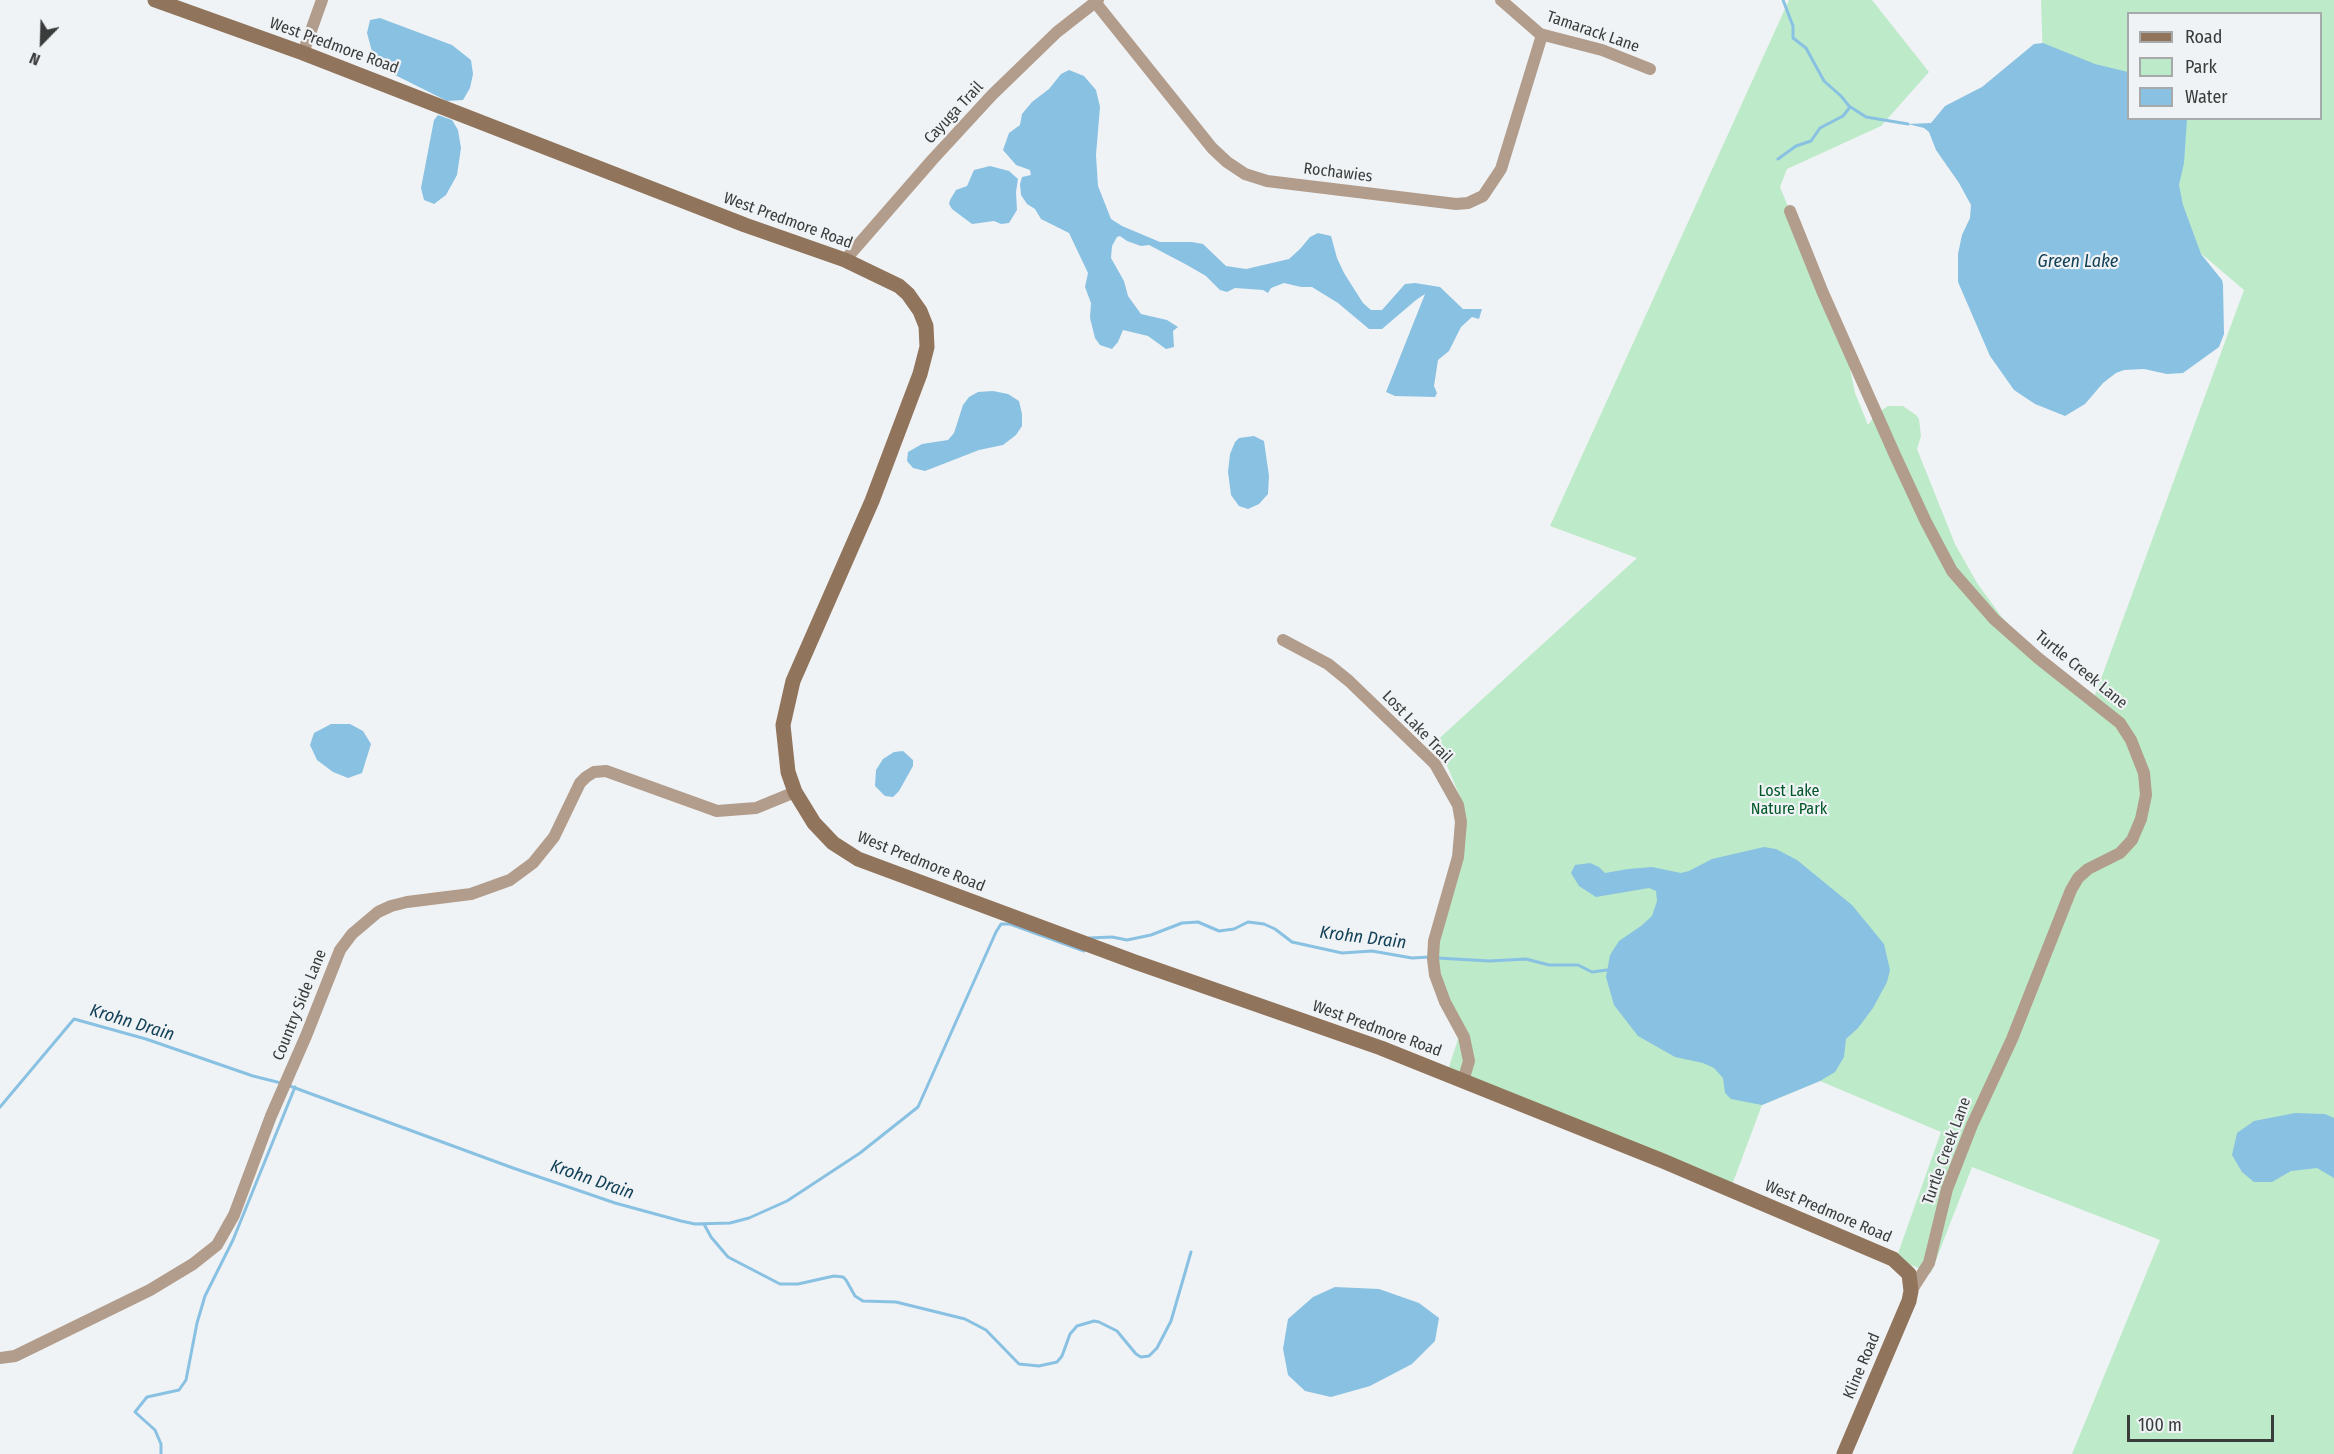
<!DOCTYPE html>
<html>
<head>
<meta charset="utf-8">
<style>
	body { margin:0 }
	#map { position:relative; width:2334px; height:1454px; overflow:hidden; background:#f0f3f5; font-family:"Fira Sans Condensed",sans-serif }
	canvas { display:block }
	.legend { position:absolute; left:2127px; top:12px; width:195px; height:108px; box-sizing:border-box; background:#f0f3f5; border:2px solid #a7aaab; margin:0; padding:8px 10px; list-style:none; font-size:18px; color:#3a3c3c }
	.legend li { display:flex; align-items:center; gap:12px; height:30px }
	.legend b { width:30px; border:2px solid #a7aaab }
	.north { position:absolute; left:12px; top:12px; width:60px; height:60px; -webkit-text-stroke:4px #f0f3f5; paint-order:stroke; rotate:203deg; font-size:16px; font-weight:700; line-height:24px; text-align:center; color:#3a3c3c }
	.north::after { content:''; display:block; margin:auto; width:21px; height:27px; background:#3a3c3c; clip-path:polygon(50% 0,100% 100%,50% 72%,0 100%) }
	.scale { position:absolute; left:2127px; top:1415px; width:147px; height:27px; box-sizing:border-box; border:3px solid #3a3c3c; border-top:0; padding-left:8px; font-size:18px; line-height:21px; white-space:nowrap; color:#3a3c3c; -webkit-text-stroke:4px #f0f3f5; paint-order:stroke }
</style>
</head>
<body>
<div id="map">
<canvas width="2334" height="1454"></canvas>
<ul class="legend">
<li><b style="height:8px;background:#91745c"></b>Road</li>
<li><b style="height:16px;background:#bdeac8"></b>Park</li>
<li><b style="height:16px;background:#89c1e3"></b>Water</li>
</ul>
<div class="north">N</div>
<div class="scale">100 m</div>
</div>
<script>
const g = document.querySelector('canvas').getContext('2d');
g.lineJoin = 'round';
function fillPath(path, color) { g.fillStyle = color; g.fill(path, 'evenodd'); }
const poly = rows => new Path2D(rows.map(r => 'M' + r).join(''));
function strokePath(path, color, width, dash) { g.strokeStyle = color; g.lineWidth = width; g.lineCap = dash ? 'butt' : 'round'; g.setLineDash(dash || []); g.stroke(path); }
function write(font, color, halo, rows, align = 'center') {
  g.font = font + ' "Fira Sans Condensed",sans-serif'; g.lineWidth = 4.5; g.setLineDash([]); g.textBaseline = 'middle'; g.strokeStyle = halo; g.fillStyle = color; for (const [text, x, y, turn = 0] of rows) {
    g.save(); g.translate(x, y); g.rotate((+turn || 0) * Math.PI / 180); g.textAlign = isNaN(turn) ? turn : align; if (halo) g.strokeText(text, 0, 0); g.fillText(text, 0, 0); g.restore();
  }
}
const green = poly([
	[1789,0,1872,0,1929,72,1881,126,1787,169,1780,187,1846,349,1855,393,1868,425,1876,414,1888,406,1903,406,1916,415,1919,419,1921,436,1917,449,1955,544,1977,583,2001,616,2030,647,2061,673,2095,695,2244,290,2045,121,2041,0,2334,0,2334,1454,2072,1454,2160,1240,1972,1167,1931,1273,1896,1259,1941,1132,1820,1081,1762,1105,1732,1185,1448,1070,1459,1036,1445,992,1435,949,1459,853,1461,799,1445,761,1432,745,1637,558,1550,526],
	[2128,14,2320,14,2320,118,2128,118]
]);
const water = poly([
	[380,18,452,45,471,60,473,74,470,88,463,100,447,101,387,71,373,55,367,33,370,20],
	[2043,43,2095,64,2128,72,2128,118,2187,119,2184,163,2179,185,2183,205,2201,254,2222,280,2223,284,2224,334,2219,347,2183,373,2167,374,2144,369,2124,370,2116,373,2103,383,2085,404,2065,416,2035,404,2014,390,1990,356,1958,282,1958,254,1962,235,1970,218,1971,205,1959,183,1936,150,1929,132,1924,128,1908,124,1931,123,1945,106,1982,87,2034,44],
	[1069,70,1084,76,1096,90,1100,107,1096,155,1098,186,1111,219,1122,226,1160,242,1192,242,1203,244,1226,266,1246,269,1289,259,1300,249,1310,237,1318,233,1331,236,1337,258,1344,273,1363,303,1371,310,1382,310,1405,284,1415,283,1440,287,1463,309,1482,309,1479,319,1472,317,1461,327,1449,351,1438,360,1434,386,1437,393,1435,397,1395,396,1386,392,1425,294,1416,300,1382,329,1369,329,1338,303,1312,287,1301,287,1284,283,1271,288,1268,293,1263,290,1235,288,1227,292,1220,290,1206,276,1187,265,1149,245,1141,246,1127,241,1120,236,1117,237,1112,246,1111,258,1124,281,1128,296,1141,314,1167,320,1178,327,1173,331,1174,347,1166,349,1148,336,1123,330,1118,342,1112,349,1100,345,1095,338,1090,318,1091,303,1085,287,1088,273,1069,233,1041,219,1035,209,1027,204,1021,195,1020,184,1022,177,1031,175,1030,170,1016,165,1003,150,1009,133,1020,125,1022,114,1032,102,1049,89,1061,74],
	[438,115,452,120,458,130,461,148,457,175,446,195,434,204,424,200,421,188,434,120],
	[990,166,1009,171,1018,179,1016,192,1017,210,1009,223,1001,224,994,221,972,224,952,209,949,204,950,200,956,190,967,186,974,170],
	[993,391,1008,394,1019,401,1022,414,1022,426,1016,435,1003,445,979,450,925,471,913,468,907,461,908,452,922,444,948,440,954,433,963,405,969,397,978,392],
	[1254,436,1264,441,1269,476,1268,494,1259,504,1248,509,1239,506,1231,495,1228,472,1230,454,1235,442,1239,438],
	[331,724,350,724,363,731,371,744,362,773,348,778,333,772,317,760,310,745,314,733],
	[903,751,913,760,913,766,899,791,893,797,885,796,875,786,876,770,883,759,894,752],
	[1764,847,1776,849,1797,860,1852,905,1884,944,1890,970,1887,982,1873,1008,1858,1028,1846,1039,1844,1057,1835,1072,1820,1081,1762,1105,1731,1099,1725,1093,1723,1078,1714,1068,1703,1063,1675,1057,1638,1036,1614,1005,1606,977,1610,955,1619,941,1641,926,1652,916,1657,901,1656,891,1649,888,1596,897,1579,886,1571,873,1575,865,1590,863,1599,867,1605,873,1628,869,1652,867,1681,873,1689,871,1712,859],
	[2295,1113,2325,1114,2334,1118,2334,1178,2317,1168,2291,1171,2272,1182,2254,1182,2242,1172,2232,1155,2237,1133,2254,1121],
	[1335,1287,1379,1289,1419,1303,1439,1318,1435,1341,1412,1364,1370,1386,1331,1397,1305,1391,1288,1375,1283,1349,1288,1319,1313,1297]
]);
const stream = poly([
	[1783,0,1793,26,1793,38,1806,48,1824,81,1841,96,1849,106,1866,117,1908,124],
	[1778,159,1796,146,1811,141,1820,128,1843,116,1850,107],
	[1089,938,1112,937,1127,940,1151,935,1182,923,1198,922,1219,931,1234,929,1248,922,1264,924,1275,929,1292,942,1342,953,1372,951,1412,958,1430,957],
	[1437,958,1490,961,1526,959,1549,965,1578,965,1592,972,1607,970],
	[287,1085,513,1168,615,1203,681,1221,695,1224,730,1223,749,1218,787,1201,860,1153,918,1107,996,932,1001,924,1010,924,1084,951],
	[0,1107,74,1019,146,1039,253,1076,281,1083],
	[704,1224,711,1237,728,1257,780,1284,798,1284,834,1276,843,1277,846,1280,855,1296,863,1301,896,1302,965,1319,986,1330,1019,1364,1039,1366,1057,1362,1062,1356,1070,1334,1077,1326,1094,1321,1099,1322,1117,1331,1136,1354,1141,1357,1149,1356,1157,1348,1171,1321,1191,1252],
	[161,1454,161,1444,155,1430,135,1412,147,1397,179,1390,186,1380,197,1323,205,1296,233,1240,295,1087]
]);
const street = poly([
	[1501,0,1540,34,1602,50,1650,69],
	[1095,2,1212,148,1227,162,1245,174,1267,181,1456,204,1468,203,1483,196,1501,169,1542,35],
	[303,53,322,0],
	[1790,211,1823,293,1894,453,1926,522,1952,571,1994,619,2038,658,2120,723,2131,740,2144,773,2146,795,2141,819,2132,840,2120,853,2088,869,2078,878,2071,890,2012,1039,1972,1125,1947,1189,1929,1263,1911,1291],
	[845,260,933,159,992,95,1057,32,1098,0],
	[1283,640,1328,664,1349,681,1435,764,1458,805,1461,822,1458,857,1434,941,1433,959,1435,975,1445,1002,1464,1037,1469,1061,1463,1081],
	[0,1358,15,1356,150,1290,193,1264,217,1245,234,1215,271,1116,306,1036,340,950,352,934,378,912,391,906,407,902,471,894,510,880,533,863,554,837,580,783,586,777,594,772,606,771,717,811,756,808,795,792]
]);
const secondary = poly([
	[155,0,303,53,745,225,845,260,899,286,908,294,920,311,926,326,927,347,920,374,872,501,793,681,783,725,788,772,795,792,814,823,833,843,858,859,1135,962,1381,1048,1663,1161,1893,1259,1909,1274,1911,1291,1909,1301,1844,1454]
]);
const streetNames = [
	["Tamarack Lane",1593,32,19],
	["West Predmore Road",334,46,20],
	["Cayuga Trail",954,113,-47],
	["Rochawies",1338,173,7],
	["West Predmore Road",788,221,20],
	["Turtle Creek Lane",2081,670,39],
	["Lost Lake Trail",1417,727,46],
	["West Predmore Road",921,862,22],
	["Country Side Lane",300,1005,-68],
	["West Predmore Road",1377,1029,20],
	["Turtle Creek Lane",1947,1151,-70],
	["West Predmore Road",1828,1212,23],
	["Kline Road",1862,1366,-67]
];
const parkNames = [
	["Lost Lake",1789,792],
	["Nature Park",1789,810]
];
const waterNames = [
	["Green Lake",2078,262],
	["Krohn Drain",1363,938,7],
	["Krohn Drain",132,1023,17],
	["Krohn Drain",592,1180,19]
];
fillPath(green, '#bdeac8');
fillPath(water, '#89c1e3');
strokePath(stream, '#89c1e3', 3);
strokePath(street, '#b29d8d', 12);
strokePath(secondary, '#91745c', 15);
write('16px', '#3a3c3c', '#f0f3f5', streetNames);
write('16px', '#005628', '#f0f3f5', parkNames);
write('italic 18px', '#134158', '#f0f3f5', waterNames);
</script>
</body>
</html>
